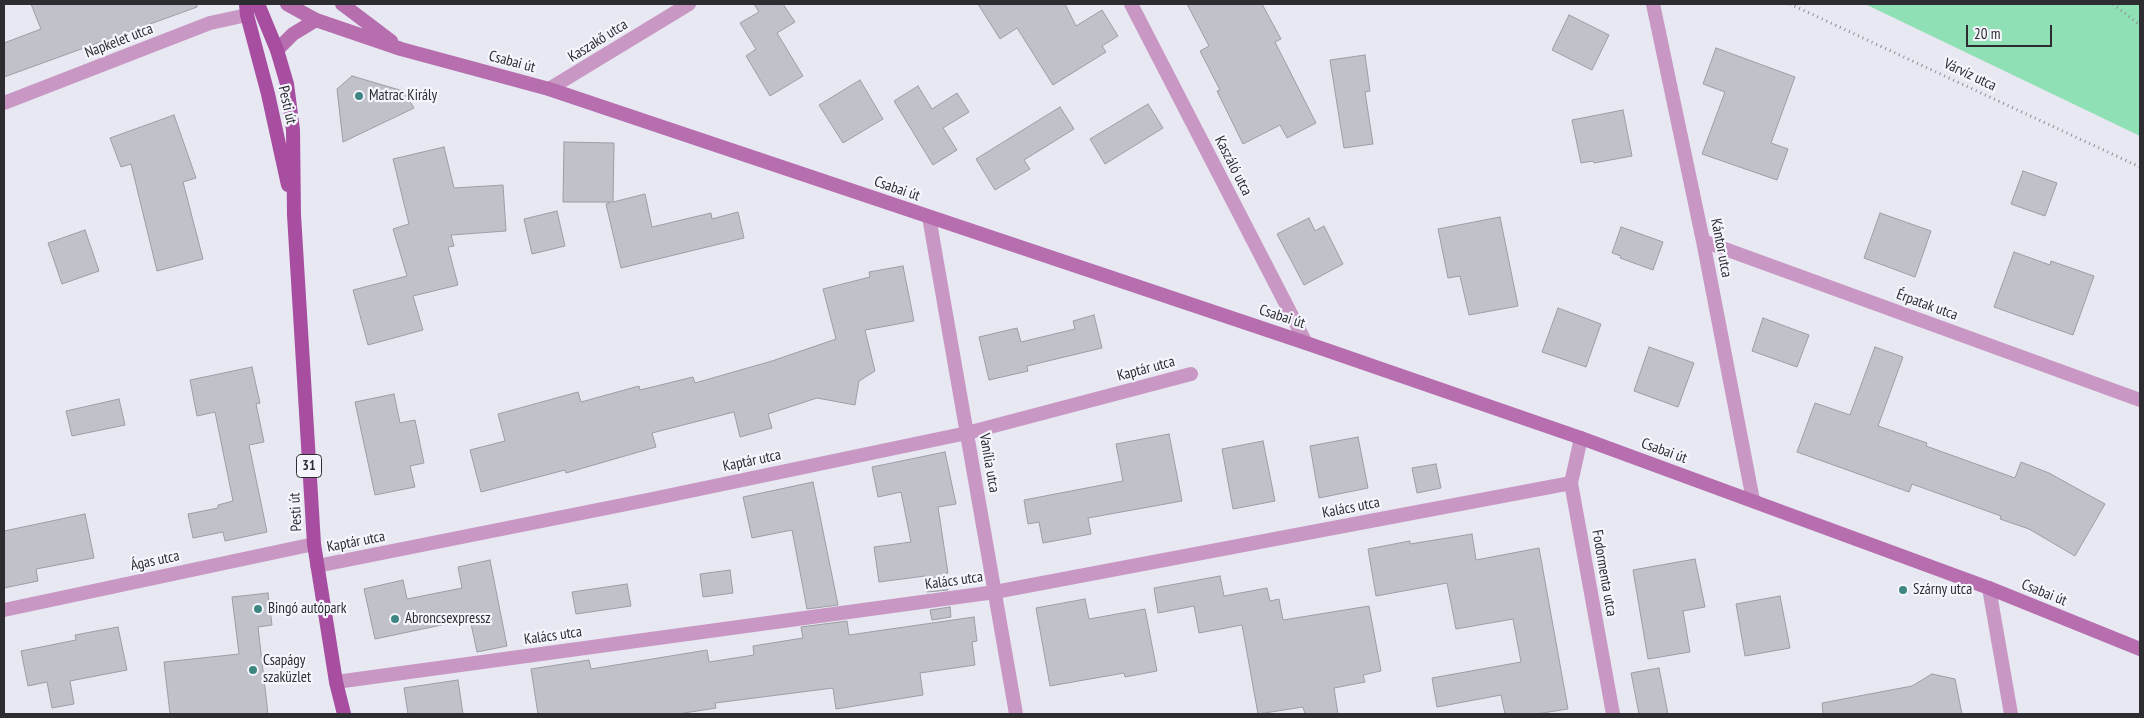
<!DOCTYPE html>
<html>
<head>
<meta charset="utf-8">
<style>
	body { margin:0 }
	#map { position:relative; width:2144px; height:718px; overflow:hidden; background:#e7e8f1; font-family:"PT Sans Narrow",sans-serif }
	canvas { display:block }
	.frame { position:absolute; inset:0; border:5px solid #2d2d31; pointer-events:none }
	.scale { position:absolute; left:1966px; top:25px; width:86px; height:22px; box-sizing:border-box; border:2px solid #2d2d31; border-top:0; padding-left:6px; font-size:15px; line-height:18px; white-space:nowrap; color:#2d2d31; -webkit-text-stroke:4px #f5f5fe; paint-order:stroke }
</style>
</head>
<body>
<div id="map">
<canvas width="2144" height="718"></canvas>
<div class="frame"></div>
<div class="scale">20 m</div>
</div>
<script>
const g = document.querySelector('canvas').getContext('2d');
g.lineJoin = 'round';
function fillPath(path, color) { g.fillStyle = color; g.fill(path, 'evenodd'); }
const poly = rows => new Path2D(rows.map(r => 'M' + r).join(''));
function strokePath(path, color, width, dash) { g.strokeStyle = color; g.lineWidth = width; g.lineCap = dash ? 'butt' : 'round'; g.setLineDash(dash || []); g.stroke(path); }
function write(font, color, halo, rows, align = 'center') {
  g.font = font + ' "PT Sans Narrow",sans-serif'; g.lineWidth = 4.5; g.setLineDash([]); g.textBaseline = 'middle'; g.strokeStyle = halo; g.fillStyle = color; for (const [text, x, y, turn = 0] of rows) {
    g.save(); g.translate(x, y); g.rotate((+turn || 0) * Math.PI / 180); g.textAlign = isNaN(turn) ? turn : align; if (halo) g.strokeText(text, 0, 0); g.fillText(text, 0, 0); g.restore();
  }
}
const green = poly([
	[1865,4,2140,4,2140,136]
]);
const building = poly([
	[31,4,197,4,197,7,4,77,4,43,41,29,31,4],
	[754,4,783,4,795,22,777,33,803,76,770,96,746,56,756,49,740,23,759,12,754,4],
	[978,4,1065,4,1076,26,1102,10,1118,36,1102,46,1106,52,1053,85,1017,28,1000,39,978,4],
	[1187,4,1262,4,1281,39,1275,42,1316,123,1287,138,1280,125,1243,144,1217,91,1220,90,1200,51,1209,46,1187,4],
	[1569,15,1609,35,1592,70,1552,50,1569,15],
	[1716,48,1795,77,1771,143,1788,149,1777,180,1702,154,1725,92,1703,84,1716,48],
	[1365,55,1370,91,1365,92,1373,144,1344,148,1330,60,1365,55],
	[352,76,403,91,414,108,343,142,337,89,352,76],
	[860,80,883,119,843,143,819,105,860,80],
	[918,86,932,109,957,93,969,112,943,128,957,150,933,165,894,101,918,86],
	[1148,104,1163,128,1105,164,1090,139,1148,104],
	[1060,107,1074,129,1024,160,1030,169,995,190,976,159,1060,107],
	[1623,110,1632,156,1594,163,1593,161,1581,163,1572,120,1623,110],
	[174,115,196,178,183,182,203,259,157,271,131,164,121,167,110,138,174,115],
	[564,142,614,143,613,202,645,194,652,227,711,213,712,219,738,212,744,238,621,268,606,204,611,202,563,202,564,142],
	[444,147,454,188,503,185,506,231,451,235,454,246,448,247,458,285,413,296,423,330,368,345,353,290,407,276,393,229,409,224,393,159,444,147],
	[2023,171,2057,183,2045,216,2011,204,2023,171],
	[557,211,565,246,532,254,524,219,557,211],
	[1880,213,1931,231,1915,277,1864,258,1880,213],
	[1500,217,1518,306,1469,315,1460,276,1448,278,1438,229,1500,217],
	[1309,218,1315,231,1324,226,1343,264,1304,285,1277,234,1309,218],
	[1621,227,1663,242,1653,270,1620,258,1621,256,1612,253,1621,227],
	[85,230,99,271,62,284,48,243,85,230],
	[2014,252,2050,265,2051,261,2094,276,2073,335,1994,307,2014,252],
	[903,266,914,321,865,330,875,371,859,381,855,405,817,398,768,414,772,428,740,437,734,412,652,433,656,447,566,473,565,470,481,492,470,450,505,441,498,414,578,392,581,402,639,386,640,390,693,377,695,383,772,361,836,339,823,289,870,277,869,272,903,266],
	[1558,308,1601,324,1586,367,1542,352,1558,308],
	[1094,315,1102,348,1027,366,1028,371,989,380,979,337,1017,328,1021,342,1075,329,1073,321,1094,315],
	[1763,318,1809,335,1797,367,1752,351,1763,318],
	[1649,347,1694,363,1678,407,1634,391,1649,347],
	[1875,347,1903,357,1878,426,1927,443,1926,446,2015,478,2021,462,2049,473,2105,504,2075,556,2029,529,2000,519,2001,516,1912,484,1909,492,1797,452,1815,403,1850,415,1875,347],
	[252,367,260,403,256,404,264,442,249,445,267,532,225,541,223,532,193,538,188,514,218,508,218,505,233,501,215,412,197,416,190,380,252,367],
	[394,394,400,423,415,420,424,463,410,466,415,487,375,495,355,402,394,394],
	[119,399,125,425,72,436,66,411,119,399],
	[1169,434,1182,501,1088,518,1091,534,1043,543,1039,522,1028,524,1024,500,1123,481,1116,444,1169,434],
	[1358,437,1368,488,1319,498,1310,446,1358,437],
	[1263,441,1275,501,1233,509,1222,449,1263,441],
	[945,452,956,504,938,507,948,573,946,573,948,590,927,592,925,576,879,582,874,547,911,542,901,492,878,497,872,467,945,452],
	[1436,464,1441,488,1417,493,1412,468,1436,464],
	[813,482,838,605,807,609,792,530,752,538,743,497,813,482],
	[85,514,94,558,36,569,38,581,4,588,4,531,85,514],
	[1472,534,1476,560,1539,548,1568,709,1536,714,1505,714,1501,695,1437,707,1432,678,1521,662,1513,619,1456,629,1447,583,1376,596,1368,549,1410,541,1410,544,1472,534],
	[1695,559,1705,607,1683,611,1690,652,1648,659,1633,570,1695,559],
	[490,560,507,646,477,652,470,619,375,639,364,589,403,580,407,599,462,588,458,567,490,560],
	[730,570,733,593,703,597,700,574,730,570],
	[1220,576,1224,596,1267,588,1270,601,1279,599,1283,620,1369,606,1381,671,1363,675,1365,682,1334,688,1338,714,1305,714,1303,707,1258,714,1242,625,1199,633,1194,606,1158,613,1154,588,1220,576],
	[627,584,631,606,576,614,572,592,627,584],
	[268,593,272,625,258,627,268,714,170,714,164,662,239,654,232,597,268,593],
	[1780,596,1790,648,1745,656,1736,604,1780,596],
	[1085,599,1089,619,1145,609,1157,671,1125,677,1124,673,1050,686,1036,608,1085,599],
	[950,607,951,617,932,620,930,610,950,607],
	[974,617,977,641,972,642,975,665,920,673,923,695,836,709,833,688,715,703,716,708,678,714,538,714,531,669,589,660,591,669,707,650,709,662,754,655,753,646,803,638,801,627,847,621,849,635,974,617],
	[118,627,127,670,70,681,74,704,52,708,47,682,28,686,21,651,76,640,75,635,118,627],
	[1659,668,1668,714,1639,714,1631,673,1659,668],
	[1932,674,1955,679,1962,714,1823,714,1822,703,1912,686,1932,674],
	[458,680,463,714,408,714,404,688,458,680]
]);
const path = poly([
	[1790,4,2140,167],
	[2113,4,2140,25]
]);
const minor = poly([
	[1131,4,1306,343],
	[1653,4,1703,241,1753,500],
	[549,89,689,4],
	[4,103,210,23,247,15],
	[929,217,1016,714],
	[1703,241,2140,400],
	[1581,438,1571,483,1613,714],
	[317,566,652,499,967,433,1191,374],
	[1989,588,2011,714],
	[4,610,314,544],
	[336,682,995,592,1571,483]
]);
const secondary = poly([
	[287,4,316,20,401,49,549,89,1306,343,1581,438,1989,588,2140,649],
	[342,4,391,41],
	[277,50,293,34,316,20]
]);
const primary = poly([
	[246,4,247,15,268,94,288,185],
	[258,4,277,50,287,84,293,130,294,215,314,544,336,682,344,714]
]);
const markers = [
	[359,96,5,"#3e8681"],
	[1903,590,5,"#3e8681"],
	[258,609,5,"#3e8681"],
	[395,619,5,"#3e8681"],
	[253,670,5,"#3e8681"]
];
const shields = [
	[309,466,25]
];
const shieldNames = [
	["31",309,466]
];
const streetNames = [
	["Napkelet utca",119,41,-21],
	["Kaszakő utca",598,41,-32],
	["Csabai út",512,62,15],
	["Várvíz utca",1970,75,25],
	["Pesti út",287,105,77],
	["Kaszáló utca",1233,166,63],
	["Csabai út",897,189,19],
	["Kántor utca",1721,248,79],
	["Érpatak utca",1927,305,20],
	["Csabai út",1282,317,18],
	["Kaptár utca",1146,369,-15],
	["Csabai út",1664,451,20],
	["Kaptár utca",752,461,-12],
	["Vanília utca",989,463,80],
	["Kalács utca",1351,508,-11],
	["Pesti út",296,512,-93],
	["Kaptár utca",356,542,-11],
	["Ágas utca",155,561,-12],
	["Fodormenta utca",1604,573,80],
	["Kalács utca",954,581,-8],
	["Csabai út",2044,593,22],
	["Kalács utca",553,636,-8]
];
const poiNames = [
	["Matrac Király",369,96],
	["Szárny utca",1913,590],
	["Bingó autópark",268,609],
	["Abroncsexpressz",405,619],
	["Csapágy",263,661],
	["szaküzlet",263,678]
];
fillPath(green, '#8fe0b5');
fillPath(building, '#c1c1ca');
strokePath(building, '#9c9da5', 1);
strokePath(path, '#8d8e94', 3, [1, 4]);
strokePath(minor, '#c897c3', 14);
strokePath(secondary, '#b66eaf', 14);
strokePath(primary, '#a74ea0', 14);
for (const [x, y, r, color] of markers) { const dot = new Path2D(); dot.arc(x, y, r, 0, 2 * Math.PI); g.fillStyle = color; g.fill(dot); strokePath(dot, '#f5f5fe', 2); }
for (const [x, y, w] of shields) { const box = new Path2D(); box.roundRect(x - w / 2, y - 11.5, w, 23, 4); g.fillStyle = '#f5f5fe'; g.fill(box); strokePath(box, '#2d2d31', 1); }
write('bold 14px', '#2d2d31', null, shieldNames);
write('15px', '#2d2d31', '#f5f5fe', streetNames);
write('15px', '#2d2d31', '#f5f5fe', poiNames, 'left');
</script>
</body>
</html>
